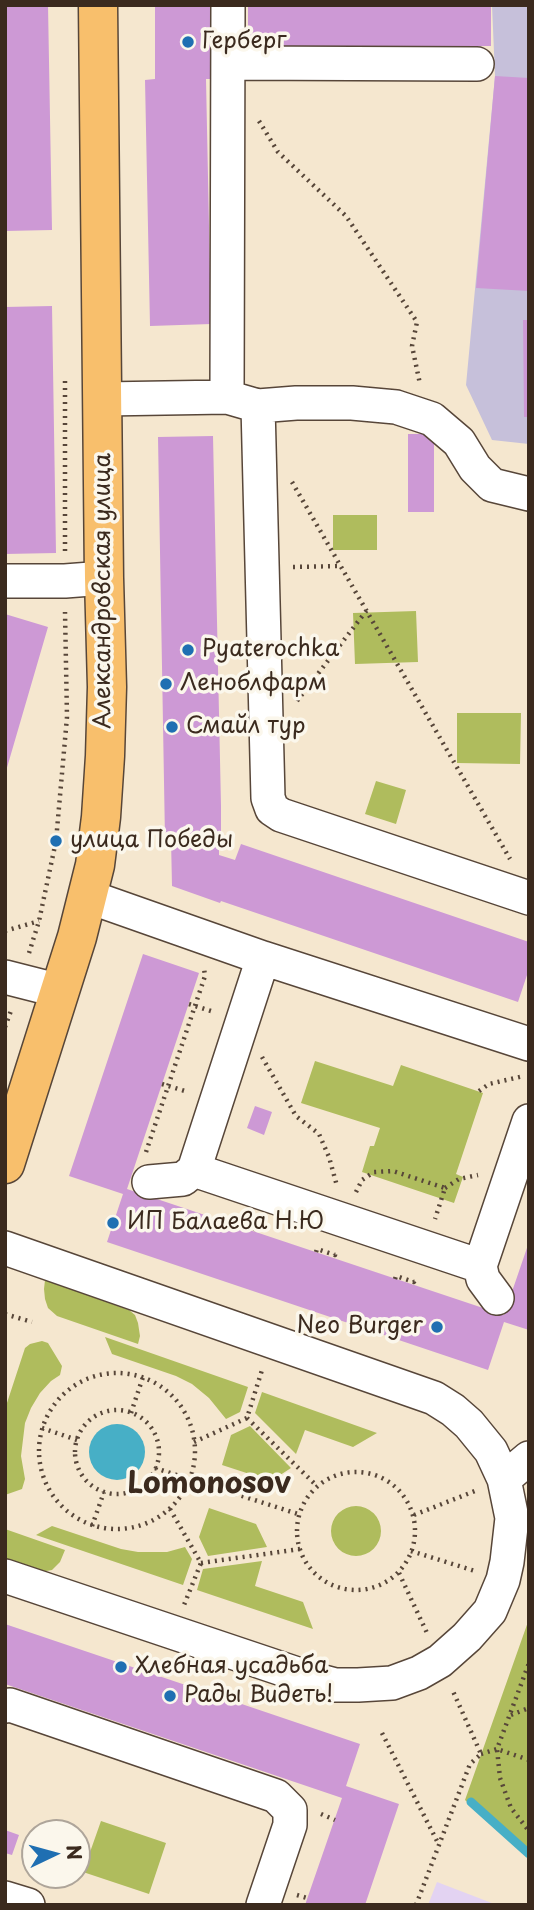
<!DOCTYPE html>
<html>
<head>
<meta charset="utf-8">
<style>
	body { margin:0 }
	#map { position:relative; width:534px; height:1910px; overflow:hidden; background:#f5e7cf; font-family:"Playpen Sans",sans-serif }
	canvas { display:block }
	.frame { position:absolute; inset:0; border:7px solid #3b2a1e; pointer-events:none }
	.north { position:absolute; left:21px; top:1819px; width:70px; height:70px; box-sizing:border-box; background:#fbf7ec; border:2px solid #aea59a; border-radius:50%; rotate:85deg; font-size:19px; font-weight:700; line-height:28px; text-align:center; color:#3b2a1e }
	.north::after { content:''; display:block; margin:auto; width:24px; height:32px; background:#1f6fb2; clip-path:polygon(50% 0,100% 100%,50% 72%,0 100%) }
</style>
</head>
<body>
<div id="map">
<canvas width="534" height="1910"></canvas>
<div class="frame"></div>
<div class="north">N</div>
</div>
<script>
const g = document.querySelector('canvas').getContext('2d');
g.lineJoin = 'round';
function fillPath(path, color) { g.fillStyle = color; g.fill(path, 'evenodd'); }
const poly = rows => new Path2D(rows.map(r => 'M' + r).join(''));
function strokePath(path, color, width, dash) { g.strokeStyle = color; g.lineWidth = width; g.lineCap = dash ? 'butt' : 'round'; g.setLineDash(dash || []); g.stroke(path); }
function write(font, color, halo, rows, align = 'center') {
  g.font = font + ' "Playpen Sans",sans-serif'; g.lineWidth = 7; g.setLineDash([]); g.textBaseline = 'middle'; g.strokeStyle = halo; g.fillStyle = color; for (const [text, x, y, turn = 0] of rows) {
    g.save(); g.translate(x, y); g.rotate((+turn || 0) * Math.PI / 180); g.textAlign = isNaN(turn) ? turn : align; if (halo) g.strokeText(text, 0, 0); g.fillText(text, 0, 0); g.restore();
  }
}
const built = poly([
	[437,1882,497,1905,428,1905]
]);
const industrial = poly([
	[492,5,529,5,529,444,492,440,466,385,495,76]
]);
const green = poly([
	[333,515,377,515,377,550,333,550],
	[416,611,418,662,355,664,353,613],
	[457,713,521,713,520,764,457,763],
	[376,781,406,790,396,824,365,814],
	[315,1061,393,1086,401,1065,483,1093,456,1174,463,1177,454,1203,362,1172,370,1146,374,1146,380,1128,301,1103],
	[45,1280,129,1310,135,1315,138,1323,140,1336,138,1344,57,1316,48,1308,45,1299,44,1289],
	[105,1337,248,1387,240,1412,226,1419,209,1398,192,1384,176,1376,112,1354],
	[42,1341,48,1343,62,1366,60,1375,51,1381,40,1393,31,1408,25,1423,21,1456,25,1479,22,1489,5,1495,5,1409,25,1348,30,1344],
	[262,1392,377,1433,353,1447,305,1430,296,1454,255,1413],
	[250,1426,291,1468,271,1481,222,1465,231,1435],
	'331 1531a25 25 0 1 1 50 0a25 25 0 1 1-50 0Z',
	[209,1508,256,1524,267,1547,208,1556,199,1537],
	[52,1526,121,1549,138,1552,167,1552,185,1547,192,1559,183,1585,36,1535],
	[5,1529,65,1550,60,1562,52,1570,41,1572,5,1562],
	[262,1561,255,1586,303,1602,313,1629,197,1590,203,1569],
	[529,1619,529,1858,465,1800],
	[101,1821,166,1843,149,1894,83,1872]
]);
const water = poly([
	'89 1452a28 28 0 1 1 56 0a28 28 0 1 1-56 0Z'
]);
const stream = poly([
	[471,1802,529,1854]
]);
const building = poly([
	[5,5,48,5,52,230,5,231],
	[155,5,220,5,221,79,206,79,211,324,150,326,145,80,155,79],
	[248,5,491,5,491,46,248,47],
	[495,76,529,78,529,291,476,288],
	[52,306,56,553,5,554,5,307],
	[523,320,529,320,529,417,524,417],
	[408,434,434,434,434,512,408,512],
	[213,436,221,806,221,838,219,838,219,855,235,860,241,844,529,942,529,969,518,1002,221,901,220,903,172,886,171,839,165,839,158,437],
	[5,614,48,627,6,771,5,771],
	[143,954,199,973,127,1189,504,1315,529,1242,529,1330,504,1322,488,1370,107,1242,123,1194,69,1176],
	[255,1106,272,1112,264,1135,247,1128],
	[5,1624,360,1744,346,1786,399,1804,365,1905,305,1905,342,1798,5,1684],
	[5,1830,19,1835,12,1855,5,1853]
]);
const path = poly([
	[259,121,278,152,346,216,417,322,412,346,420,384],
	[292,482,510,859],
	[65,551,65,381],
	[293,567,341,566],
	[297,701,367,610],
	[5,931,39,921],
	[29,953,39,921,56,841,67,717,65,612],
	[189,1004,214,1012],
	[5,1027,12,1008],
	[262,1057,296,1116,319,1134,329,1157,337,1186],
	[162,1084,188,1092],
	[479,1091,489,1084,524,1076],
	[146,1152,205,976,204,968],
	[445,1188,459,1179,478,1175],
	[356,1192,362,1180,374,1172,393,1171,445,1188,435,1219],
	[236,1226,237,1223,255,1229,257,1221],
	[316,1252,317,1249,335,1255,336,1250],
	[395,1279,396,1276,414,1282,416,1277],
	[5,1314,32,1322],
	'39 1451a78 78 0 1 1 156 0a78 78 0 1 1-156 0Z',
	'75 1452a42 42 0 1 1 84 0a42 42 0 1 1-84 0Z',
	[131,1413,143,1377],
	[247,1418,317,1486],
	[42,1428,77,1440],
	[194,1442,247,1418,262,1370],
	[155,1468,298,1514],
	'297 1531a59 59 0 1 1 118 0a59 59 0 1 1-118 0Z',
	[170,1509,201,1563,184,1605],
	[414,1515,475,1491],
	[92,1526,104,1492],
	[411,1551,475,1571],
	[201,1563,300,1549],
	[399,1573,427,1633],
	[511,1715,529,1708],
	[382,1733,439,1845],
	[481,1754,497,1749,529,1663],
	[529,1760,497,1749,500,1778,511,1808,529,1831],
	[321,1814,335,1820],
	[297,1895,307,1898],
	[416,1905,470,1764,481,1754,452,1689]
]);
const minor = poly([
	[229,63,477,64],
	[227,397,228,5],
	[103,399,227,397,258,406,296,403,352,403,396,407,432,419,459,442,475,468,492,485,529,494],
	[258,406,268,798,272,809,281,815,529,898],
	[5,581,65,581,104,578],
	[87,896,263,958,529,1044],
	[5,977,60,991],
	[194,1170,480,1266],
	[149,1182,183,1179,194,1170,263,958],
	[5,1248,434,1398,453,1410,469,1424,491,1451,504,1479,512,1518,507,1562,503,1580,490,1611,467,1637,440,1661,419,1673,392,1683,358,1685,335,1685,312,1679,5,1576],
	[497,1298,483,1279,480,1266,529,1121],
	[504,1479,529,1458],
	[5,1706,10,1705,276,1796,290,1810,290,1825,263,1905],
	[5,1898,28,1905]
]);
const major = poly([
	[5,1164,77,937,95,865,101,817,105,756,107,687,104,578,98,5]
]);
const markers = [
	[188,42,7,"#1f6fb2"],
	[188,650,7,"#1f6fb2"],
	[166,684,7,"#1f6fb2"],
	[172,727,7,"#1f6fb2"],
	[56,841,7,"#1f6fb2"],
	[113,1223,7,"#1f6fb2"],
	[437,1327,7,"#1f6fb2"],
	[121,1667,7,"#1f6fb2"],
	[170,1696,7,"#1f6fb2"]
];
const poiNames = [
	["Герберг",202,42],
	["Pyaterochka",202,650],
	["Леноблфарм",180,684],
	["Смайл тур",186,727],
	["улица Победы",70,841],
	["ИП Балаева Н.Ю",127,1223],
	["Neo Burger",423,1327,"right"],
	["Хлебная усадьба",135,1667],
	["Рады Видеть!",184,1696]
];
const streetNames = [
	["Александровская улица",104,591,-90]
];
const districtNames = [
	["Lomonosov",209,1485]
];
fillPath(built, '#e3d3f2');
fillPath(industrial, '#c6c0da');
fillPath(green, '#afbc5d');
fillPath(water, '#47afc6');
strokePath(stream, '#47afc6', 9);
fillPath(building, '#cd99d5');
strokePath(minor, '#574639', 36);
strokePath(major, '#574639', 41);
strokePath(path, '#574639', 4.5, [2, 5]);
strokePath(minor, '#fff', 33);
strokePath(major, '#f8bf6c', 38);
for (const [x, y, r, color] of markers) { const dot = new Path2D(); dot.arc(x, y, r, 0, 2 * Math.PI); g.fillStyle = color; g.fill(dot); strokePath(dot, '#fbf7ec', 2.5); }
write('23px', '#3b2a1e', '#fbf7ec', poiNames, 'left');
write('23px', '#3b2a1e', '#fbf7ec', streetNames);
write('bold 30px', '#3b2a1e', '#fbf7ec', districtNames);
</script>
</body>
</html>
